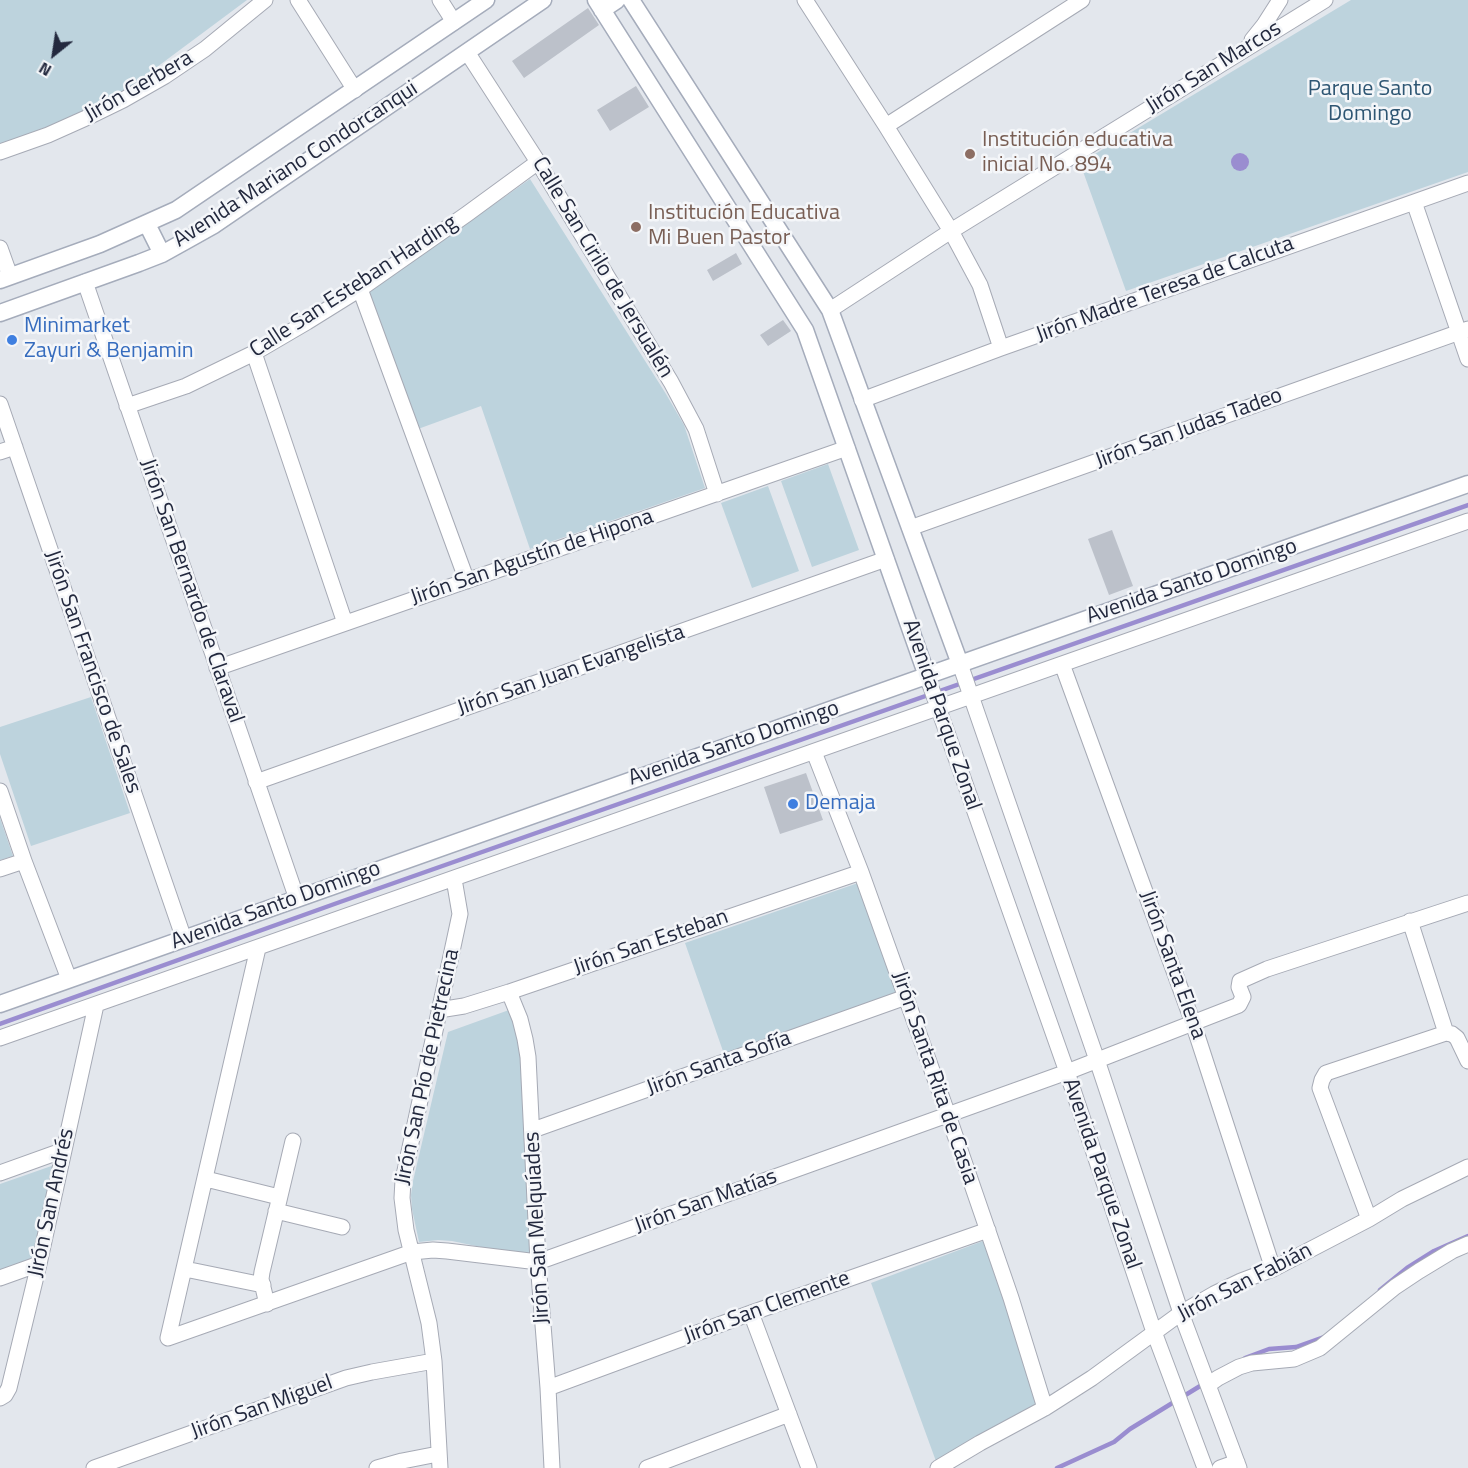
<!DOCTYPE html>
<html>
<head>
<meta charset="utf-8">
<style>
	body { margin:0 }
	#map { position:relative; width:1468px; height:1468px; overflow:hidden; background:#e3e7ed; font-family:"Titillium Web",sans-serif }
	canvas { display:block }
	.north { position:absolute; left:24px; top:24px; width:60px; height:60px; -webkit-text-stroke:4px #f4f6f9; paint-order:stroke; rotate:210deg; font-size:16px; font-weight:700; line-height:24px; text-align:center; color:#23293e }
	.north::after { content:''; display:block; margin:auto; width:21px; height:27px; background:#23293e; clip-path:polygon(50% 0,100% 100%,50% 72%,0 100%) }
</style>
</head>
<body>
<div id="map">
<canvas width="1468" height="1468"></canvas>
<div class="north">N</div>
</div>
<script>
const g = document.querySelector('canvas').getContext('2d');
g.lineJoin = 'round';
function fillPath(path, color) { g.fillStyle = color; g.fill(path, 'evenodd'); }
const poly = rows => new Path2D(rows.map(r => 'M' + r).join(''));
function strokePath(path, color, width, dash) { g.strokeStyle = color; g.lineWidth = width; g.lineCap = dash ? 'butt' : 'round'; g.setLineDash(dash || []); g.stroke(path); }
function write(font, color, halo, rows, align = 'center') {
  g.font = font + ' "Titillium Web",sans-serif'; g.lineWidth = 5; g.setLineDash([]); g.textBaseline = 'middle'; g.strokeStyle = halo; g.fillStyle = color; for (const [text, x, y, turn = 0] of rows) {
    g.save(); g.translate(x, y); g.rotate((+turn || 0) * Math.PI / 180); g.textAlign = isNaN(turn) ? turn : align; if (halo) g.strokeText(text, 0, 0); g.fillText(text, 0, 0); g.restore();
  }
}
const green = poly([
	[0,0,247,0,122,93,71,118,0,144],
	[1351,0,1468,0,1468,172,1126,291,1080,163],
	[530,179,666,394,684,425,705,488,530,549,481,406,418,429,368,293],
	[828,464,859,550,812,567,781,481],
	[768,486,799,571,752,588,721,503],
	[91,697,130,813,31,846,0,754,0,727],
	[0,818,13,856,0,860],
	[858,883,897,995,724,1054,685,943],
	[509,1010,521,1048,534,1255,500,1251,452,1241,438,1240,419,1242,412,1209,411,1195,413,1181,448,1032],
	[60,1163,41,1258,0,1273,0,1184],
	[983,1241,1040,1406,937,1464,871,1283]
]);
const water = poly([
	'1231 162a9 9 0 1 1 18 0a9 9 0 1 1-18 0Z'
]);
const stream = poly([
	[0,1024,340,902,1468,505],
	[1380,1290,1407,1268,1434,1251,1468,1236],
	[1245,1358,1269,1349,1296,1347,1324,1337],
	[1057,1468,1114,1442,1130,1429,1205,1383]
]);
const building = poly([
	[588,8,599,25,524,78,512,61],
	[636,86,649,107,610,131,597,110],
	[736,253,742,264,713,281,707,270],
	[783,320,791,331,768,346,760,335],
	[1112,530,1133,586,1109,595,1088,539],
	[806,773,823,820,780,834,764,787]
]);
const minor = poly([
	[298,0,355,90],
	[440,0,454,22],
	[805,0,886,126,951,231,980,285,1001,348],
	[1252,40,1264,25,1280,0],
	[467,52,538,162,671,382,696,429,717,494],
	[886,126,1082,0],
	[0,152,48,135,86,118,123,100,165,76,205,49,265,0],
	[1414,202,1468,359],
	[0,248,10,276],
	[85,282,297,899],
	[360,289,467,581],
	[830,310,951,231,1325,0],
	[254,353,345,623],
	[862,400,1001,348,1468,183],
	[0,404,184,939],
	[127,406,186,386,254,353,307,322,360,289,467,214,538,162],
	[0,452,15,447],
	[910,528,1468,329],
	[960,664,1097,1060,1181,1313,1239,1468],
	[1062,664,1193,1023,1273,1269],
	[217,668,847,448],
	[927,676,1067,1072,1154,1332,1205,1468],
	[814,752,861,872,948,1115,1011,1298,1045,1408],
	[256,782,886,559],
	[0,791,24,861,69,979],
	[0,869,24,861],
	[1410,921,1446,1033],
	[509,992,520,1019,525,1039,528,1057,538,1262,548,1388,552,1468],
	[439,1010,464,1006,509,992,861,872],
	[0,1038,1468,521],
	[533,1130,906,997],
	[0,1173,64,1150],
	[206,1179,279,1197],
	[276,1211,342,1227],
	[1369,1219,1320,1088,1322,1080,1326,1073,1446,1033,1452,1034,1457,1038,1468,1061],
	[185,1269,263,1285],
	[0,1278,39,1264],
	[267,1304,261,1279,262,1272,293,1141],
	[751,1313,809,1468],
	[168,1338,412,1252,433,1250,447,1251,538,1262,1067,1072,1239,1005,1243,997,1239,987,1240,981,1267,969,1468,903],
	[168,1338,258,948],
	[1208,1385,1218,1378,1239,1367,1252,1363,1294,1359,1320,1348,1395,1287,1419,1271,1452,1251,1468,1244],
	[548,1388,751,1313,988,1230],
	[0,1398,5,1395,9,1388,39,1264,96,1005],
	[94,1468,346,1378,372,1372,434,1361],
	[377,1468,402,1461,438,1454],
	[440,1468,434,1361,429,1323,406,1230,402,1198,403,1180,460,914,454,879],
	[647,1468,789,1414],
	[938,1468,980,1443,1045,1408,1092,1378,1181,1313,1214,1294,1241,1281,1273,1269,1369,1219,1402,1199,1468,1167],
	[1220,1468,1237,1462]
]);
const secondary = poly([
	[596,0,805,330,927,676],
	[631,0,830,310,960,664],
	[602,10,617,0],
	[147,224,162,254],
	[0,280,100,244,176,210,486,0],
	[0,313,139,263,162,254,189,239,214,225,543,0],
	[0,1004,1468,484]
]);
const markers = [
	[970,154,6,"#8d6e63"],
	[636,227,6,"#8d6e63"],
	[12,340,6,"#3f7fe0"],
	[793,804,6,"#3f7fe0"]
];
const streetNames = [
	["Jirón San Marcos",1214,68,-32],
	["Jirón Gerbera",139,87,-30],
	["Avenida Mariano Condorcanqui",296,165,-33],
	["Calle San Cirilo de Jersualén",602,268,59],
	["Calle San Esteban Harding",354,287,-33],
	["Jirón Madre Teresa de Calcuta",1165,290,-20],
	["Jirón San Judas Tadeo",1189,429,-20],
	["Jirón San Agustín de Hipona",532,558,-19],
	["Avenida Santo Domingo",1192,582,-19],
	["Jirón San Bernardo de Claraval",191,591,71],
	["Jirón San Juan Evangelista",571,671,-19],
	["Jirón San Francisco de Sales",92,672,71],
	["Avenida Parque Zonal",941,715,71],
	["Avenida Santo Domingo",734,744,-19],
	["Avenida Santo Domingo",276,906,-20],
	["Jirón San Esteban",651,943,-19],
	["Jirón Santa Elena",1172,965,70],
	["Jirón Santa Sofía",719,1064,-20],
	["Jirón San Pío de Pietrecina",428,1067,-78],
	["Jirón Santa Rita de Casia",934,1078,71],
	["Avenida Parque Zonal",1101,1174,71],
	["Jirón San Matías",706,1202,-20],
	["Jirón San Andrés",52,1203,-78],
	["Jirón San Melquíades",538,1228,-93],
	["Jirón San Fabián",1245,1283,-27],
	["Jirón San Clemente",767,1308,-20],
	["Jirón San Miguel",262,1408,-20]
];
const parkNames = [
	["Parque Santo",1370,90],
	["Domingo",1370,115]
];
const educationNames = [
	["Institución educativa",982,141],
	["inicial No. 894",982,166],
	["Institución Educativa",648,214],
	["Mi Buen Pastor",648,239]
];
const shopNames = [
	["Minimarket",24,327],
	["Zayuri & Benjamin",24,352],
	["Demaja",805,804]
];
fillPath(green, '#bdd3dd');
fillPath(water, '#9a8dd0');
strokePath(stream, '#9a8dd0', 4.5);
fillPath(building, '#bcc1ca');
strokePath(minor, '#a6aab5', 17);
strokePath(secondary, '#a5acbb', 19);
strokePath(minor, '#fff', 15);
strokePath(secondary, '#fff', 16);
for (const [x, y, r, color] of markers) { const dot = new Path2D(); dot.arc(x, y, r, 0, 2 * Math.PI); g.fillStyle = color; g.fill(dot); strokePath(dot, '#f4f6f9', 2); }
write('22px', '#23293e', '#f4f6f9', streetNames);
write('22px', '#2e5673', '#f4f6f9', parkNames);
write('22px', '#785e54', '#f4f6f9', educationNames, 'left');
write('22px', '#366cbe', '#f4f6f9', shopNames, 'left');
</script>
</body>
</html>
